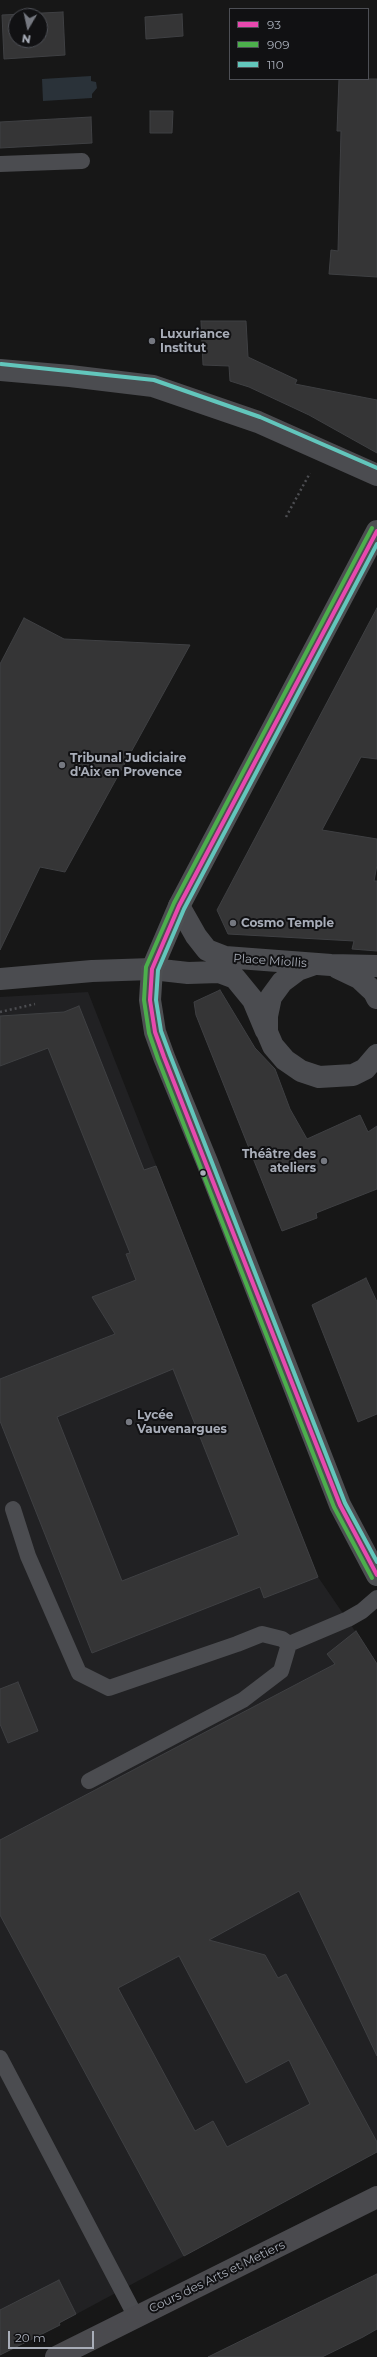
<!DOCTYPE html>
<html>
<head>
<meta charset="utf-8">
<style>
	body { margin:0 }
	#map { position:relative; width:377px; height:2357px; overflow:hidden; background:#171717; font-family:Montserrat,sans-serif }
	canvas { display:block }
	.legend { position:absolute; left:229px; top:8px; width:140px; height:72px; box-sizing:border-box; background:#111113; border:1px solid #4d4f55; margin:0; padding:5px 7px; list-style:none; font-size:12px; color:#a8adb8 }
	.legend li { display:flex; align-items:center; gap:8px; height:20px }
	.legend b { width:20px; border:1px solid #4d4f55 }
	.north { position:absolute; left:8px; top:8px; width:40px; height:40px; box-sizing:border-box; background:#111113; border:1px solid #4d4f55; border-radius:50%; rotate:189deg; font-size:11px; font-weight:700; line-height:16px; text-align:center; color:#a8adb8 }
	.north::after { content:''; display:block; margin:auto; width:14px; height:18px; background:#757880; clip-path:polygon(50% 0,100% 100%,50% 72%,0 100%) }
	.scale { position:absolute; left:8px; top:2331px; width:86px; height:18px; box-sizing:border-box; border:2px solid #a8adb8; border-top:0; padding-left:5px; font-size:12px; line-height:14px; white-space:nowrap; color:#a8adb8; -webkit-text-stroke:3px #111113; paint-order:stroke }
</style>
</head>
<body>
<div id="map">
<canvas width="377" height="2357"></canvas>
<ul class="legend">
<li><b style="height:5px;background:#e848af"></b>93</li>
<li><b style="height:5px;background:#4caf4c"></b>909</li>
<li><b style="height:5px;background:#62c6bc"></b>110</li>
</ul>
<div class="north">N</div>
<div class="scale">20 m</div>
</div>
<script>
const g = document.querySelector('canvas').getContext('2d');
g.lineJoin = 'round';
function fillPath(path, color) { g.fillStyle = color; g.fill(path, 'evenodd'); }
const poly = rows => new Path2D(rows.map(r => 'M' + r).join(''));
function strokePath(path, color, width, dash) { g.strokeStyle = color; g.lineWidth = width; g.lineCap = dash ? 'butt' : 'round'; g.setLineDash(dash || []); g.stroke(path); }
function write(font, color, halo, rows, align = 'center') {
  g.font = font + ' Montserrat,sans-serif'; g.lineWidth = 4; g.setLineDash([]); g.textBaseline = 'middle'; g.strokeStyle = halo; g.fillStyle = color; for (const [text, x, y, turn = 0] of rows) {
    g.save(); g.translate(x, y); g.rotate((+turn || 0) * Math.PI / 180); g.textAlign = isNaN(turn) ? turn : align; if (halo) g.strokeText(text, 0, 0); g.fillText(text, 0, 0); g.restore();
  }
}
const built = poly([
	[88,992,318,1577,377,1663,377,2152,60,2323,60,2325,0,2355,0,997]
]);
const water = poly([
	[91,76,91,81,96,82,97,88,92,94,92,98,43,101,42,79]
]);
const building = poly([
	[63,12,65,55,4,59,2,15,63,12],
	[16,16,40,16,40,40,16,40,16,16],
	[182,14,183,36,146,39,145,17,182,14],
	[339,79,377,79,377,277,329,274,331,250,338,251,341,131,337,131,339,79],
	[150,111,173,111,172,133,150,133,150,111],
	[91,117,92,143,0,148,0,122,91,117],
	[201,321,246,321,248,357,297,380,295,384,377,400,377,453,309,415,249,387,230,381,229,366,203,365,201,321],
	[377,608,377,759,361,757,322,830,377,839,377,865,374,881,377,881,377,951,352,949,354,941,228,934,217,910,377,608],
	[24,618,64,639,190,645,65,872,40,867,0,950,0,664,24,618],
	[220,990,255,1048,275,1069,290,1109,307,1139,360,1115,368,1132,377,1126,377,1189,316,1213,317,1218,282,1231,196,1015,194,1002,220,990],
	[79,1006,144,1170,156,1166,318,1577,264,1598,260,1587,92,1653,0,1421,0,1379,115,1334,92,1297,136,1280,126,1254,130,1253,48,1048,0,1066,0,1016,64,1012,79,1006],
	[173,1369,239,1535,122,1581,57,1417,173,1369],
	[366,1278,377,1302,377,1414,358,1422,312,1305,366,1278],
	[356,1631,377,1664,377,2056,299,1891,209,1940,265,1955,278,1978,286,1974,377,2142,377,2152,184,2256,0,1915,0,1840,335,1664,327,1654,356,1631],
	[179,1956,246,2083,289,2060,310,2104,227,2147,213,2121,195,2131,118,1988,179,1956],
	[18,1682,38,1731,8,1743,0,1724,0,1689,18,1682],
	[377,2274,377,2329,363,2337,322,2357,208,2357,377,2274],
	[59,2280,76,2314,59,2323,60,2325,0,2355,0,2310,59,2280]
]);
const path = poly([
	[286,517,310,473],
	[0,1012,35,1004]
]);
const service = poly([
	[0,164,82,161],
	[13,1509,28,1556,79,1673,109,1688,237,1644,262,1634,282,1639,289,1644,281,1671,243,1700,89,1781],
	[289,1644,348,1619,362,1611,377,1598],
	[0,2058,136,2317]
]);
const pedestrian = poly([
	[0,979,92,971,152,969]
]);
const minor = poly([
	[179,906,196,936,207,950,225,957,331,965,377,966],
	[315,964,298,970,282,982,271,997,267,1016,267,1032,273,1046,285,1060,301,1071,319,1077,353,1075,365,1069,377,1055],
	[338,968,359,978,374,992,377,998],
	[152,969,188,973,219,972,235,978,253,1000,266,1031]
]);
const tertiary = poly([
	[0,370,70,376,153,386,258,422,377,475]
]);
const secondary = poly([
	[56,2357,377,2197]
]);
const primary = poly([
	[377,531,179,906,152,969,150,1000,155,1032,164,1057,207,1162,340,1505,377,1575]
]);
const bus1 = poly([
	[377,531,179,906,152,969,150,1000,155,1032,164,1057,340,1505,377,1575]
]);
const bus2 = poly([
	[372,528,174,903,146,967,144,1000,149,1033,158,1059,334,1507,372,1578]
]);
const bus3 = poly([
	[1,364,154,380,260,417,377,468],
	[377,544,184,909,158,970,156,1000,161,1031,170,1055,345,1503,377,1562]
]);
const markers = [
	[152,341,4,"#757880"],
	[62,765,4,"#757880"],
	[233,923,4,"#757880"],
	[324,1161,4,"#757880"],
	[203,1173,3.5,"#a8adb8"],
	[129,1422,4,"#757880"]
];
const poiNames = [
	["Luxuriance",160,334],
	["Institut",160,348],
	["Tribunal Judiciaire",70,758],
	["d'Aix en Provence",70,772],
	["Cosmo Temple",241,923],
	["Théâtre des",316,1154,"right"],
	["ateliers",316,1168,"right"],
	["Lycée",137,1415],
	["Vauvenargues",137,1429]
];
const streetNames = [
	["Place Miollis",270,961,4],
	["Cours des Arts et Metiers",217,2277,-26]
];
fillPath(built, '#212123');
fillPath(water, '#2a3239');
fillPath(building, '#353536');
strokePath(building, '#3f4043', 1);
strokePath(path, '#4d4e52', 2.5, [2, 3]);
strokePath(service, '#4b4c50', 16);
strokePath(pedestrian, '#4b4c50', 22);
strokePath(minor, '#4b4c50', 22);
strokePath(tertiary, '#4b4c50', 22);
strokePath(secondary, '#4a4a4e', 22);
strokePath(primary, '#4d4f52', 22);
strokePath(bus1, '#e848af', 4);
strokePath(bus2, '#4caf4c', 4);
strokePath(bus3, '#62c6bc', 4);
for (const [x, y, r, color] of markers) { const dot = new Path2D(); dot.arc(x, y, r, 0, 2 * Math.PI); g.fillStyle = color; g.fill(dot); strokePath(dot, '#111113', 1.5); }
write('bold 12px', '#a8adb8', '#111113', poiNames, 'left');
write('12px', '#a8adb8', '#111113', streetNames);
</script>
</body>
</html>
